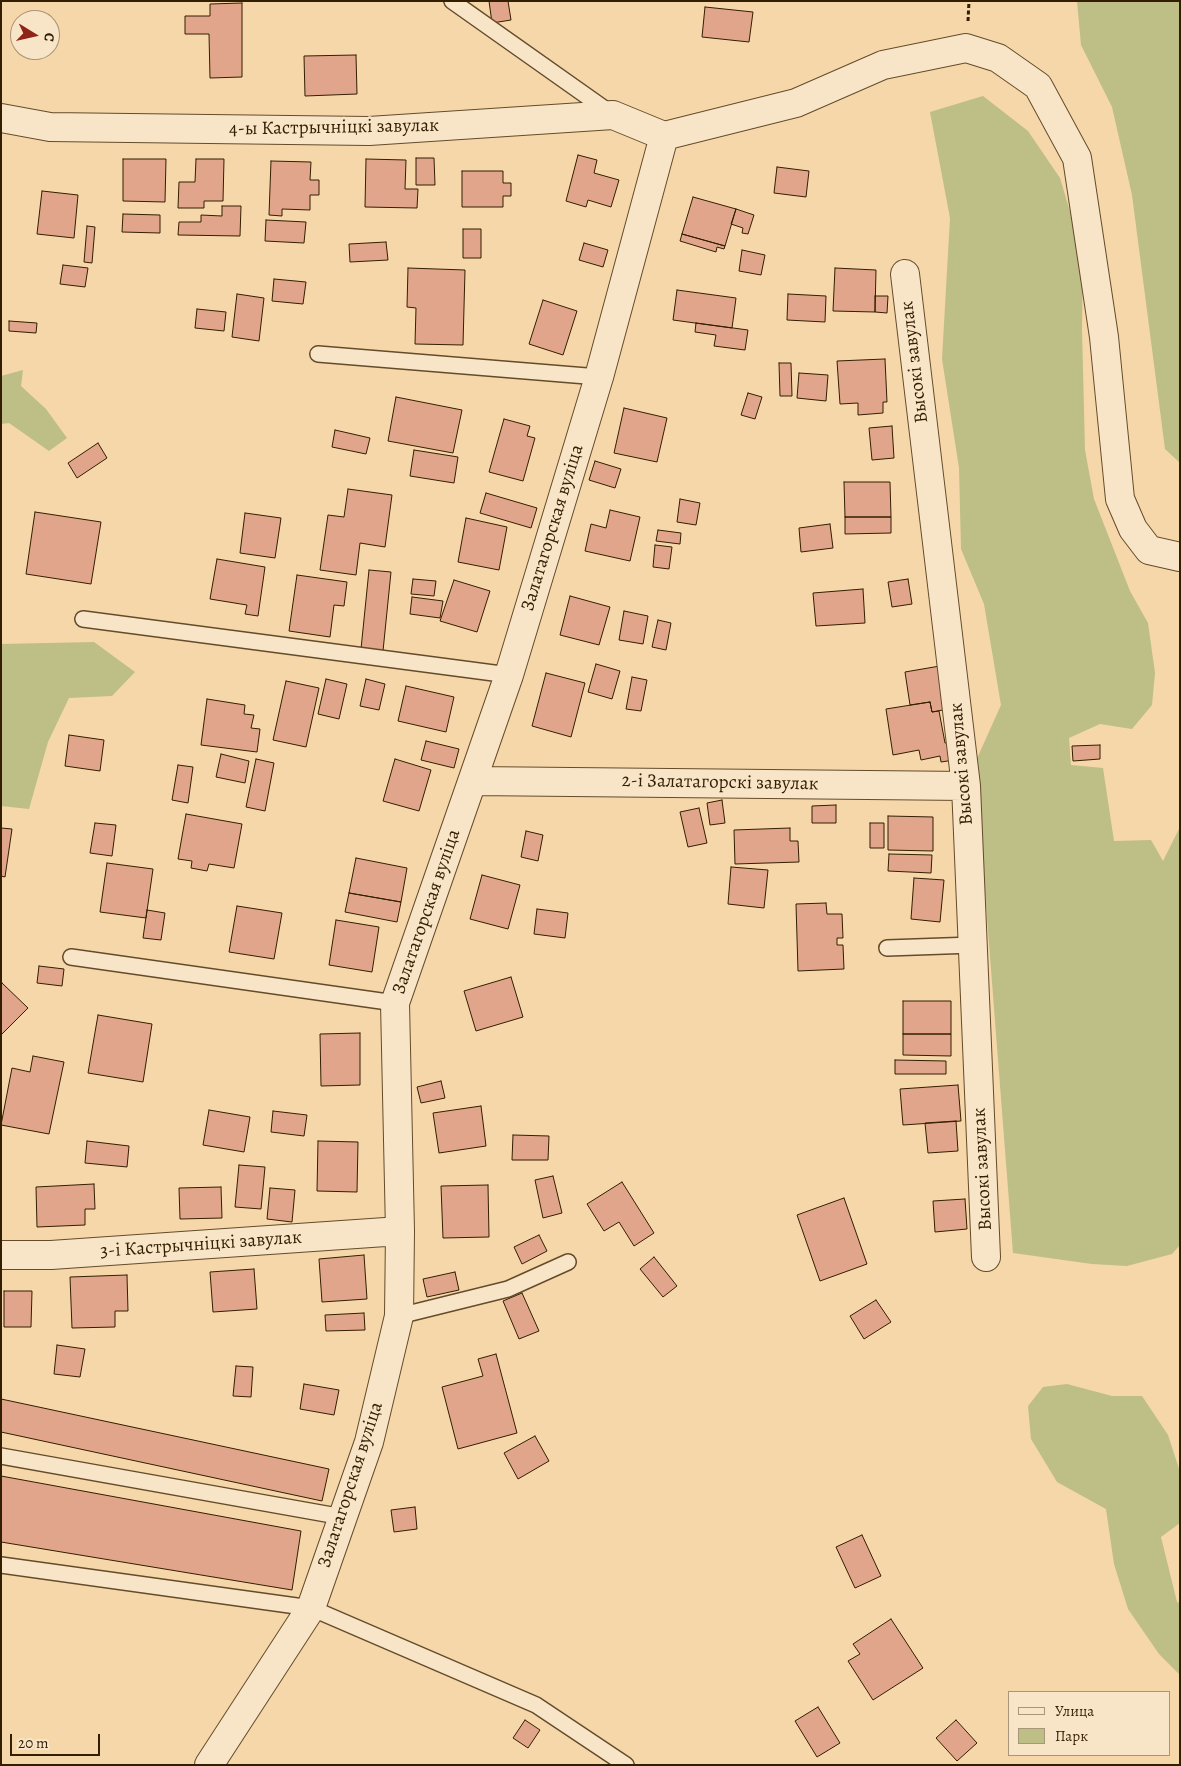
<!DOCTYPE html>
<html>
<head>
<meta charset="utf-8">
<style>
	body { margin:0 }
	#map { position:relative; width:1181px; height:1766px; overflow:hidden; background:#f5d7aa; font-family:Alegreya,serif }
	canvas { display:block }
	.frame { position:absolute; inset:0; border:2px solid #331e00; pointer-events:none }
	.legend { position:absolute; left:1008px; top:1691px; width:162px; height:65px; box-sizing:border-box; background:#f8e5c8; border:1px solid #a99578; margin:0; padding:6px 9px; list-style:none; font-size:15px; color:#331e00 }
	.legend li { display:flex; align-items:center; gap:10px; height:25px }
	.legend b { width:25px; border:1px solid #a99578 }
	.north { position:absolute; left:10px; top:10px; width:50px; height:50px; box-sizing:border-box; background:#f8e5c8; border:1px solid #a99578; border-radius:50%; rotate:99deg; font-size:14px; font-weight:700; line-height:20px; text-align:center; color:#331e00 }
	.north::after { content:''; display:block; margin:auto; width:18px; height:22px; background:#8f2418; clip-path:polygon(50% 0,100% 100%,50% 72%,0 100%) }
	.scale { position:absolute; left:10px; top:1734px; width:90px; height:22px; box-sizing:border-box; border:2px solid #331e00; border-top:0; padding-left:6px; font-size:15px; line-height:18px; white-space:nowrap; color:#331e00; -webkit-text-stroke:4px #f8e5c8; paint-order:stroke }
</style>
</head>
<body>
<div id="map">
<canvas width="1181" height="1766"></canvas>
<div class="frame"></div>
<ul class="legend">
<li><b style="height:6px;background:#f8e5c8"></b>Улица</li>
<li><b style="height:14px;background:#bebe87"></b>Парк</li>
</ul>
<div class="north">С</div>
<div class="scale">20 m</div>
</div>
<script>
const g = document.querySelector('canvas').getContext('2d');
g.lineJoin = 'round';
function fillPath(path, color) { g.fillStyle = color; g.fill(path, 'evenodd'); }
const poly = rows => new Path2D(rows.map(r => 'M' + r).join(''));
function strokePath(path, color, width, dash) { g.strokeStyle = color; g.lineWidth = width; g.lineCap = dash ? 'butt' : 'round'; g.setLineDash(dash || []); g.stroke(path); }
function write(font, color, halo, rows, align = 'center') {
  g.font = font + ' Alegreya,serif'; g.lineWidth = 5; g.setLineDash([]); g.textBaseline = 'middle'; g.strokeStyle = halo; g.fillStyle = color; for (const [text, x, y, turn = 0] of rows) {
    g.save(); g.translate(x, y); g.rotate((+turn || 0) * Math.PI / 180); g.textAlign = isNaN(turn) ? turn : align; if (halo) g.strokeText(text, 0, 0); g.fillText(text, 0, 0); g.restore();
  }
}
const green = poly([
	[1077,1,1180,1,1180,463,1165,449,1132,195,1112,107,1081,45],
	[983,96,1028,131,1060,178,1083,255,1082,329,1085,450,1094,499,1130,591,1148,623,1155,673,1152,705,1132,729,1100,724,1069,738,1071,765,1103,768,1114,841,1151,840,1163,861,1180,827,1180,1245,1172,1254,1127,1266,1092,1264,1013,1253,975,763,1001,705,984,604,961,549,959,468,942,359,950,218,930,112],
	[23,370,21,386,46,409,67,438,49,451,9,423,1,424,1,376],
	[94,642,135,672,112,696,69,698,48,742,29,809,1,806,1,644],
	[1067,1384,1112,1396,1142,1396,1168,1435,1180,1472,1180,1523,1161,1537,1177,1602,1180,1603,1180,1675,1159,1654,1128,1609,1114,1564,1106,1509,1057,1482,1031,1439,1028,1406,1043,1387]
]);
const building = poly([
	[489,1,508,1,511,20,492,23,489,1],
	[242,3,242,77,210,78,209,34,185,34,185,16,210,16,210,4,242,3],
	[705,7,753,12,749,42,702,37,705,7],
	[356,55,357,94,305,96,304,56,356,55],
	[578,155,597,160,594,173,619,180,611,207,588,200,586,207,566,201,578,155],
	[416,158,434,158,435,185,416,185,416,158],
	[123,159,166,159,165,202,123,201,123,159],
	[196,159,224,159,223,201,204,201,204,208,178,208,179,182,195,182,196,159],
	[366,159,406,160,405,189,418,189,417,208,365,207,366,159],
	[271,161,311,162,310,180,319,180,319,195,310,195,310,210,282,209,282,216,269,215,271,161],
	[777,167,809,171,806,197,774,193,777,167],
	[462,171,503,171,503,183,511,183,511,196,503,196,503,207,462,207,462,171],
	[42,191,78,195,74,238,37,234,42,191],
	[693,197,736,209,725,246,682,234,693,197],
	[222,206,241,206,240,236,178,235,179,222,201,222,201,215,222,216,222,206],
	[736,209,754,215,748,234,742,233,743,228,731,224,736,209],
	[123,214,160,215,160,233,122,232,123,214],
	[266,220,306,222,304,243,265,241,266,220],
	[87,226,95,227,92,263,84,262,87,226],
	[463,229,481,229,481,258,463,258,463,229],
	[682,234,725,246,724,249,717,247,716,252,680,241,682,234],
	[386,242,388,260,350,262,349,244,386,242],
	[584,243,608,250,603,267,579,260,584,243],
	[742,250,765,255,761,275,739,271,742,250],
	[63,265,88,268,85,287,60,284,63,265],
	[408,268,465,270,463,345,415,344,416,308,407,307,408,268],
	[835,268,876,270,875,312,833,311,835,268],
	[274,279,306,282,303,304,272,301,274,279],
	[677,290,736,298,732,328,673,320,677,290],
	[237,294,264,298,259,341,232,337,237,294],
	[788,294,826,296,825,322,787,320,788,294],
	[875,296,888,296,887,313,875,312,875,296],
	[543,300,577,311,563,355,529,344,543,300],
	[197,309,226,312,224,331,195,328,197,309],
	[9,321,37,323,36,333,9,331,9,321],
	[696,323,748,330,745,350,714,346,716,335,695,332,696,323],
	[885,359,887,402,883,402,883,413,858,415,858,403,840,404,837,361,885,359],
	[779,363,791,363,792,396,780,396,779,363],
	[799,373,828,375,826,401,797,398,799,373],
	[748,393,762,397,755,419,741,415,748,393],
	[396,397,462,410,453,453,388,441,396,397],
	[624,408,667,418,657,462,614,453,624,408],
	[504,419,530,426,527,436,535,438,523,481,489,472,504,419],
	[892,426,894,458,872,460,869,428,892,426],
	[335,430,370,438,366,454,332,447,335,430],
	[98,443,107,458,77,478,68,463,98,443],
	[414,450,458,457,454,483,410,476,414,450],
	[595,461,621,469,615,488,589,480,595,461],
	[844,482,890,482,891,517,845,517,844,482],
	[348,489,392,495,385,547,360,543,356,575,320,570,328,515,344,517,348,489],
	[486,493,537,508,531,528,480,513,486,493],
	[680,499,700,503,696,525,677,522,680,499],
	[610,510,640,517,630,561,585,551,591,524,606,528,610,510],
	[35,512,101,522,91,584,26,574,35,512],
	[245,513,281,518,275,558,240,553,245,513],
	[845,517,891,517,891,533,845,534,845,517],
	[466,518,507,527,499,570,458,562,466,518],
	[830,524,833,548,801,552,799,528,830,524],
	[658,530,681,533,680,544,656,541,658,530],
	[655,545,672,547,669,569,653,567,655,545],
	[217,559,265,567,258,616,245,614,247,605,210,599,217,559],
	[369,570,391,572,383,651,361,649,369,570],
	[297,575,347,582,344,606,334,605,330,637,289,631,297,575],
	[413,579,436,581,434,596,411,594,413,579],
	[908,579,912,604,892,607,888,582,908,579],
	[454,580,490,591,477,632,440,621,454,580],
	[863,589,865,623,816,626,813,593,863,589],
	[570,596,610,607,599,645,560,635,570,596],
	[412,597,443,601,440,618,410,614,412,597],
	[624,611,648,616,643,644,619,640,624,611],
	[658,620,671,623,666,650,652,647,658,620],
	[596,664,620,671,612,699,588,692,596,664],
	[940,666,948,709,932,712,930,702,910,705,905,672,940,666],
	[546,673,585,683,571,737,532,726,546,673],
	[632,677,647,680,641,711,626,709,632,677],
	[326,679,347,684,339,719,318,714,326,679],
	[366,679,385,684,379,710,360,706,366,679],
	[286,681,319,688,306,747,273,740,286,681],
	[406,686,454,697,446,732,398,721,406,686],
	[207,699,245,705,244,714,254,715,251,728,260,729,257,752,201,745,207,699],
	[930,702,932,712,939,711,945,743,951,742,954,760,941,762,940,756,921,760,919,750,893,755,886,709,930,702],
	[69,735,104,740,100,771,65,766,69,735],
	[426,741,459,749,454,768,421,760,426,741],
	[1100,745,1100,759,1073,761,1072,746,1100,745],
	[221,754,249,761,245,783,216,777,221,754],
	[256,759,274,763,265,811,246,807,256,759],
	[395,759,431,770,419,811,383,801,395,759],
	[178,765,193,767,188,803,172,800,178,765],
	[722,800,725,823,710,825,707,803,722,800],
	[836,805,836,823,812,823,812,806,836,805],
	[699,808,707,843,688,847,680,812,699,808],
	[186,814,242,824,234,868,209,864,207,871,191,868,192,861,178,859,186,814],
	[888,816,933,817,933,851,888,850,888,816],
	[95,823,116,825,112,856,90,853,95,823],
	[870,823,884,823,884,848,870,848,870,823],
	[1,828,12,829,5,877,1,876,1,828],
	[790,828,790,841,798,841,799,862,735,864,734,830,790,828],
	[526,831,543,835,538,861,521,857,526,831],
	[889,854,932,855,931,873,888,871,889,854],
	[356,858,407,868,401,902,349,893,356,858],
	[107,863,153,869,146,918,100,912,107,863],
	[731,867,768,870,764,908,728,904,731,867],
	[482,875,520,885,508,929,470,919,482,875],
	[914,878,944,880,940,922,911,919,914,878],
	[349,893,401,902,397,922,345,912,349,893],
	[826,903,827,914,842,914,843,938,837,938,837,945,843,945,844,969,798,971,796,904,826,903],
	[237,906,282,913,274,959,229,952,237,906],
	[537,909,568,913,565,938,534,934,537,909],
	[147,910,165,913,161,940,143,938,147,910],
	[336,920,379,927,372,972,329,965,336,920],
	[39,966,64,969,62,986,37,983,39,966],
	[511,977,523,1017,476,1031,464,991,511,977],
	[2,983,28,1008,1,1035,1,984,2,983],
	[903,1001,951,1001,951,1034,903,1034,903,1001],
	[98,1015,152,1024,143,1082,88,1073,98,1015],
	[360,1033,360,1085,321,1086,320,1034,360,1033],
	[903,1034,951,1034,951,1056,903,1055,903,1034],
	[33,1056,64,1062,49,1134,1,1125,12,1068,30,1072,33,1056],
	[895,1060,946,1061,946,1074,895,1074,895,1060],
	[441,1081,445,1098,421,1103,417,1087,441,1081],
	[958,1085,961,1121,903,1125,900,1089,958,1085],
	[481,1106,486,1146,439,1153,433,1113,481,1106],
	[209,1110,250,1117,244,1152,203,1145,209,1110],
	[273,1111,307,1115,304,1136,271,1132,273,1111],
	[956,1121,958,1151,928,1153,925,1123,956,1121],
	[513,1135,549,1136,548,1160,512,1160,513,1135],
	[87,1141,129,1146,127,1167,85,1163,87,1141],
	[318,1141,358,1142,357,1192,317,1191,318,1141],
	[239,1165,265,1167,261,1209,235,1207,239,1165],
	[553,1176,562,1213,543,1218,535,1180,553,1176],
	[622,1182,654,1233,634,1246,619,1222,604,1231,587,1204,622,1182],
	[94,1184,95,1209,85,1209,85,1225,37,1227,36,1187,94,1184],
	[488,1185,489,1237,443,1238,441,1186,488,1185],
	[221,1187,222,1218,180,1219,179,1188,221,1187],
	[270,1188,295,1190,292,1222,267,1219,270,1188],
	[844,1198,867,1264,820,1281,797,1215,844,1198],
	[965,1199,967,1229,935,1232,933,1201,965,1199],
	[539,1235,547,1251,522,1264,514,1247,539,1235],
	[364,1255,367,1299,322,1302,319,1259,364,1255],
	[654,1257,677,1286,663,1297,640,1269,654,1257],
	[254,1269,257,1309,213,1312,210,1272,254,1269],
	[455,1272,459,1290,427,1297,423,1279,455,1272],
	[127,1275,128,1311,115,1311,115,1327,72,1328,70,1277,127,1275],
	[4,1291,32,1291,31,1327,4,1327,4,1291],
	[522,1293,539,1331,519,1339,503,1301,522,1293],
	[876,1300,891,1322,864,1339,850,1316,876,1300],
	[364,1313,365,1330,326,1331,325,1315,364,1313],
	[57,1345,85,1349,80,1377,54,1374,57,1345],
	[496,1354,517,1433,458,1449,442,1387,483,1376,478,1359,496,1354],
	[236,1366,253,1367,251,1397,233,1396,236,1366],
	[304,1384,339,1390,334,1415,300,1409,304,1384],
	[1,1399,329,1469,322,1501,1,1432,1,1399],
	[535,1436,549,1461,518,1479,504,1453,535,1436],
	[1,1476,301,1531,292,1590,1,1542,1,1476],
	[415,1507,417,1529,394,1532,391,1510,415,1507],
	[862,1535,881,1576,855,1588,836,1547,862,1535],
	[891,1619,923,1668,873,1700,848,1661,860,1654,853,1644,891,1619],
	[818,1707,840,1743,817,1757,795,1721,818,1707],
	[525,1720,540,1730,528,1748,513,1738,525,1720],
	[956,1720,977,1743,957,1761,936,1738,956,1720]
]);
const path = poly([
	[968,21,969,1]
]);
const service = poly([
	[452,1,612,114],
	[318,354,599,377],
	[83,619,509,675],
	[887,948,973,945],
	[71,957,395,1003],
	[399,1316,508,1289,568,1262],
	[1,1456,343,1517],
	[1,1565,311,1608,536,1705,626,1765]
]);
const minor = poly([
	[1,118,50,127,369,131,613,115,664,136],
	[664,136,796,103,883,65,966,48,998,58,1038,86,1077,158,1104,337,1120,499,1133,529,1149,550,1180,557],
	[905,274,966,786,986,1257],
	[473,781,966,786],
	[1,1255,51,1255,400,1231],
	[209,1765,311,1608,369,1442,399,1316,400,1231,395,1003,509,675,599,377,664,136]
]);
const streetNames = [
	["4-ы Кастрычніцкі завулак",334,128,-1],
	["Высокі завулак",915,362,-97],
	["Залатагорская вуліца",553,528,-73],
	["Высокі завулак",962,764,-95],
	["2-і Залатагорскі завулак",720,783,1],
	["Залатагорская вуліца",427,912,-71],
	["Высокі завулак",983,1169,-93],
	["3-і Кастрычніцкі завулак",201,1245,-4],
	["Залатагорская вуліца",351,1485,-72]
];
fillPath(green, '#bebe87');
fillPath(building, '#e1a58c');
strokePath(building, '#331e00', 1);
strokePath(service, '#644c2a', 18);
strokePath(minor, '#644c2a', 30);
strokePath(path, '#331e00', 3, [4, 2.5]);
strokePath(service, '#f8e5c8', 15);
strokePath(minor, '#f8e5c8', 28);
write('19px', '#331e00', '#f8e5c8', streetNames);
</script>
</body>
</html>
